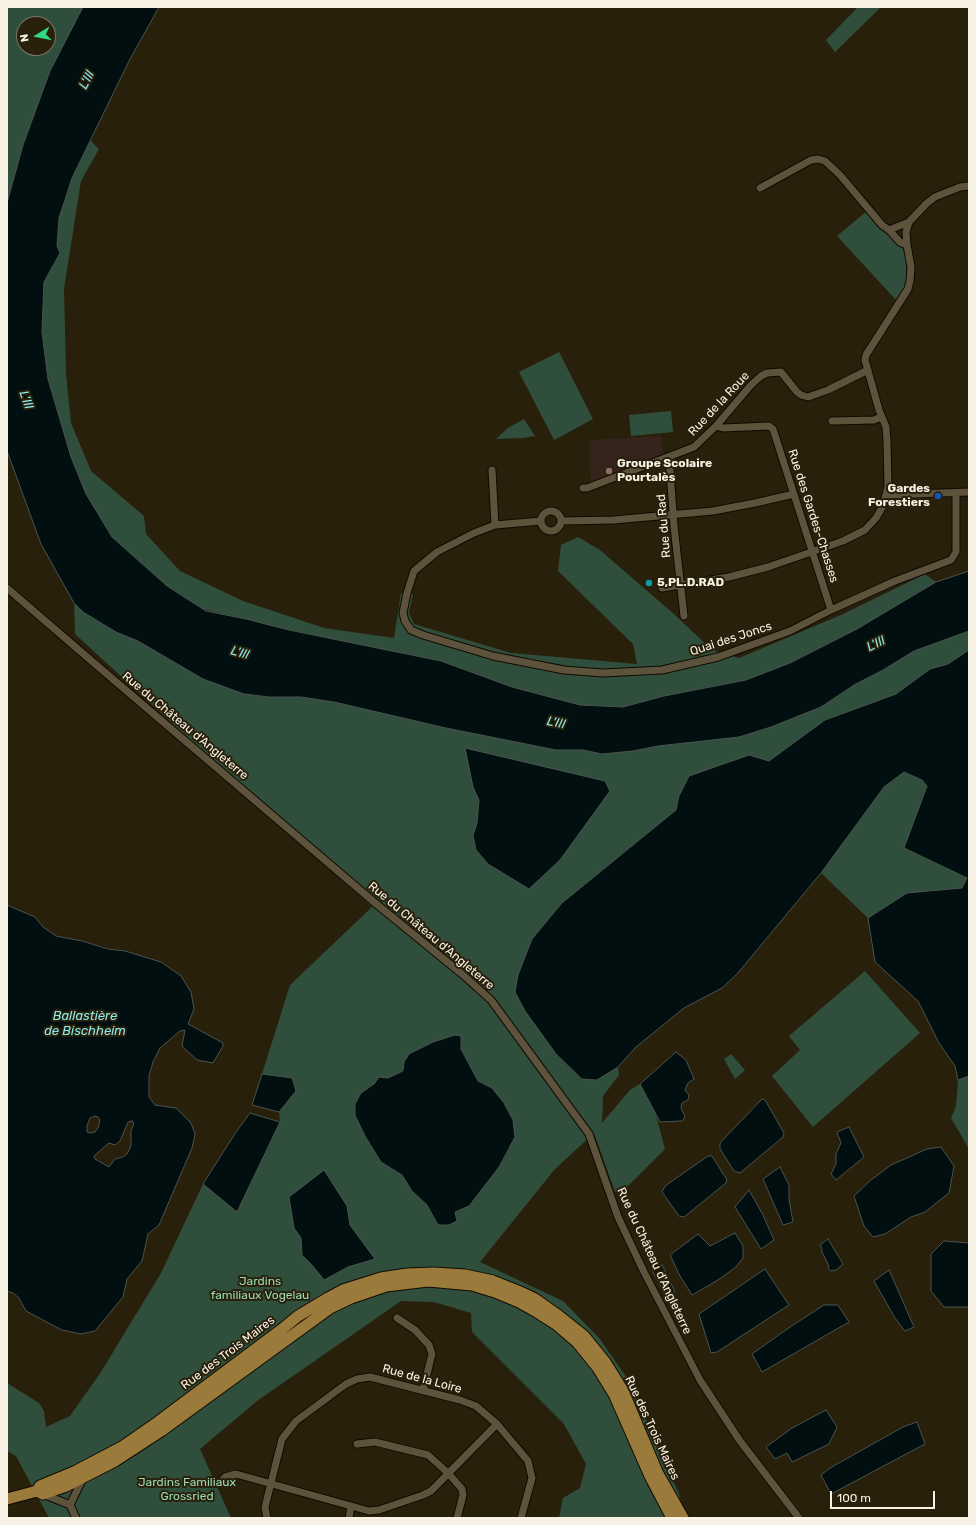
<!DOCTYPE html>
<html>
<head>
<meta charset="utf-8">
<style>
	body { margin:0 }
	#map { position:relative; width:976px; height:1525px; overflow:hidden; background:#29200b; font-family:Rubik,sans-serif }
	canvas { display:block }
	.frame { position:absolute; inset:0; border:8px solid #f8f2e5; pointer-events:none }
	.north { position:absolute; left:16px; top:16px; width:40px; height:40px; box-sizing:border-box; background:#29200b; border:1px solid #7c7462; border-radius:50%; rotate:260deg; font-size:11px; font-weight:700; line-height:16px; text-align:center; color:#f8f2e5 }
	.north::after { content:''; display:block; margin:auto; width:14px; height:18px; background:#31d882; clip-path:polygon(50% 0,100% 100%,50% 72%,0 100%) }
	.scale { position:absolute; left:830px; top:1491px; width:105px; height:18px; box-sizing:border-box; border:2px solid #f8f2e5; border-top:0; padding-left:5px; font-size:12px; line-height:14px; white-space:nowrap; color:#f8f2e5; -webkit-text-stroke:3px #29200b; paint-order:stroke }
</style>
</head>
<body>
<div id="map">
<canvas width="976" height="1525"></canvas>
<div class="frame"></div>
<div class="north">N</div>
<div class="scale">100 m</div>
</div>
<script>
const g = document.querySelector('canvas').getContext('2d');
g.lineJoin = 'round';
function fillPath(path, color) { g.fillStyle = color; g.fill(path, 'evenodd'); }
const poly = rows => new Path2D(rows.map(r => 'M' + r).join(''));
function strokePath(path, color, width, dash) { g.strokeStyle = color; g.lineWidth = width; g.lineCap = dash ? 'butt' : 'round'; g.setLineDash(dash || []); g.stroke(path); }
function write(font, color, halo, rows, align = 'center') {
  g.font = font + ' Rubik,sans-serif'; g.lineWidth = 4; g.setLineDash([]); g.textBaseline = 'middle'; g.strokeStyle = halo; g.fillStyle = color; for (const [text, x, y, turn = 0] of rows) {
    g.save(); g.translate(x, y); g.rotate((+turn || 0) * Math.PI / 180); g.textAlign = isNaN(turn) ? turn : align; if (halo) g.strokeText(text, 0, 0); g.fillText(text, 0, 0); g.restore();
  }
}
const education = poly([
	[661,436,664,457,591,485,589,440]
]);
const green = poly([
	[7,7,83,7,71,32,23,145,7,203],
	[24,24,48,24,48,48,24,48],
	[858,7,881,7,835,52,826,40],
	[90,140,99,149,81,181,64,289,66,374,71,423,91,471,144,516,146,534,180,571,243,601,324,628,394,638,401,593,413,594,409,613,414,624,511,653,637,664,633,644,558,571,561,545,578,537,600,550,675,615,712,650,739,658,841,615,925,574,936,582,857,629,790,663,746,680,664,696,623,707,580,705,512,687,441,661,289,630,203,609,167,586,112,537,86,494,71,458,48,379,42,332,44,282,60,253,57,246,59,218,72,178],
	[867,211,903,249,906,260,906,287,896,300,837,236],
	[559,352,593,419,554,440,519,372],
	[671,411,673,432,631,436,629,415],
	[524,419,535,436,523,438,496,439,508,428],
	[74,603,83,612,116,632,138,641,170,659,244,694,269,697,301,697,334,702,446,728,556,750,583,750,602,754,633,751,658,746,739,737,771,727,821,707,854,685,883,670,914,651,969,631,969,650,948,664,930,669,896,694,825,720,769,761,749,756,679,796,676,810,562,903,532,939,556,1054,581,1079,597,1080,618,1067,619,1075,603,1096,602,1123,630,1090,640,1084,656,1115,665,1149,627,1187,615,1192,594,1133,555,1169,480,1262,563,1301,600,1339,629,1381,679,1494,685,1518,559,1518,563,1498,580,1488,586,1464,564,1424,472,1332,471,1313,434,1302,401,1301,257,1401,200,1449,231,1518,49,1518,16,1456,7,1451,7,1383,39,1403,44,1411,46,1427,70,1416,101,1372,161,1273,203,1184,236,1211,280,1122,279,1112,296,1091,292,1078,262,1074,290,985,372,907,75,634],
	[479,800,498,870,488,864,473,836,477,823],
	[461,1036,461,1049,478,1081,484,1083,510,1148,499,1167,469,1206,455,1212,438,1225,427,1205,412,1191,402,1174,381,1162,365,1136,355,1115,361,1093,374,1084,403,1071,404,1062],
	[904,772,922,780,927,786,905,848,968,878,962,888,907,893,868,918,821,873,884,787],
	[865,971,920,1033,813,1127,772,1076,800,1050,789,1036],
	[731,1054,745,1070,735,1079,724,1059],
	[969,1076,969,1149,951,1118,956,1106,958,1080]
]);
const water = poly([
	[83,7,159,7,129,61,72,178,59,218,57,246,60,253,44,282,42,332,48,379,71,457,86,494,112,537,167,586,206,611,246,619,289,630,441,661,512,687,580,705,623,707,664,696,746,680,790,663,857,629,936,582,969,571,969,631,914,651,883,670,854,685,821,707,771,727,739,737,658,746,633,751,602,754,583,750,556,750,446,728,334,702,301,697,269,697,244,694,203,679,138,641,116,632,83,612,74,603,41,544,7,451,7,203,23,145,50,71,83,7],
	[969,650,969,1076,958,1080,955,1066,939,1043,918,1001,875,962,868,918,907,893,962,888,967,878,904,848,927,786,922,780,904,772,884,787,821,873,737,974,722,988,684,1008,636,1047,618,1067,597,1080,582,1079,556,1054,525,1011,515,992,518,975,532,939,562,903,676,810,679,796,689,776,749,755,769,761,825,720,896,694,930,669,948,664,969,650],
	[465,748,605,781,610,791,560,860,529,889,488,864,476,850,473,836,477,823,479,800,473,787,465,748],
	[7,905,35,917,43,927,56,936,82,941,108,949,125,951,161,962,181,976,191,992,194,1009,188,1024,223,1043,223,1046,213,1063,197,1060,182,1046,185,1030,180,1031,160,1048,153,1062,149,1076,149,1097,155,1105,176,1108,191,1123,195,1134,192,1148,159,1225,148,1234,142,1261,127,1279,123,1297,95,1331,81,1334,62,1330,26,1311,19,1298,13,1293,7,1291,7,905],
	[95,1116,98,1117,100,1120,98,1128,95,1132,90,1133,87,1132,87,1126,90,1118,95,1116],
	[132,1121,134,1123,131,1131,131,1146,127,1154,123,1157,115,1159,109,1167,95,1159,94,1156,109,1143,115,1145,120,1141,128,1122,132,1121],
	[455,1035,461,1036,461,1049,478,1081,492,1088,504,1103,513,1120,515,1137,499,1167,469,1206,455,1212,457,1221,449,1225,438,1225,427,1205,412,1191,402,1175,381,1162,365,1136,355,1115,355,1104,361,1093,374,1084,379,1077,388,1078,403,1071,404,1062,409,1054,433,1042,455,1035],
	[676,1052,686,1060,694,1079,688,1083,685,1090,689,1095,688,1100,682,1103,681,1108,685,1117,682,1121,660,1122,640,1084,676,1052],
	[262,1074,292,1078,296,1091,279,1112,252,1105,262,1074],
	[762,1099,765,1100,784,1133,783,1137,740,1173,734,1171,720,1149,720,1143,762,1099],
	[250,1113,280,1122,237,1212,203,1184,236,1132,250,1113],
	[849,1127,864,1157,836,1180,831,1174,836,1164,836,1154,841,1143,837,1132,849,1127],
	[941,1147,954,1166,949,1193,925,1212,911,1217,885,1234,873,1237,864,1226,854,1196,871,1180,891,1165,927,1149,941,1147],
	[708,1156,712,1156,727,1180,726,1183,684,1217,679,1216,662,1192,665,1186,708,1156],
	[780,1167,789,1185,789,1199,793,1222,783,1225,763,1179,780,1167],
	[324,1170,347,1206,350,1225,375,1259,348,1267,324,1280,312,1265,302,1255,301,1238,294,1228,289,1197,324,1170],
	[749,1190,763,1215,774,1240,761,1249,735,1207,749,1190],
	[735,1233,743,1246,743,1258,736,1267,718,1280,692,1295,680,1276,670,1255,698,1234,710,1246,735,1233],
	[828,1239,843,1264,836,1270,831,1271,828,1268,829,1266,822,1252,822,1249,820,1245,828,1239],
	[944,1241,969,1243,969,1307,944,1307,931,1291,931,1254,944,1241],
	[662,1265,675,1292,666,1296,652,1270,662,1265],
	[765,1269,789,1305,717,1352,711,1353,699,1314,765,1269],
	[889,1270,914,1327,905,1331,895,1318,874,1281,889,1270],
	[824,1305,838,1305,849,1322,762,1372,752,1354,790,1327,824,1305],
	[826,1410,837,1427,829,1444,792,1462,787,1453,775,1459,766,1447,792,1428,826,1410],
	[917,1422,925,1444,831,1494,821,1475,830,1468,903,1427,917,1422]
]);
const street = poly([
	[760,188,811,160,818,159,825,161,840,175,882,225,889,230,900,242,907,245],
	[889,230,909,222],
	[832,421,874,420,881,417],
	[716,426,723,428,769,426,773,429,831,610],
	[669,457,674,526,684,616],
	[492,470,495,525],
	[583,488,587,488,694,447,716,426,751,385,761,376,767,373,781,372,797,392,801,395,808,397,828,390,868,370],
	[887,495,969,492],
	'541 521a10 10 0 1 1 20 0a10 10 0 1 1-20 0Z',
	[541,521,495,525,474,533,437,552,414,571,407,593,403,613,405,621,411,630,423,635,493,656,564,670,603,673,662,670,718,657,790,631,831,610,895,581,951,560,956,552,956,493],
	[561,521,614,520,713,511,755,503,794,494],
	[7,588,94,663,374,902,462,974,491,1000,589,1134,618,1217,644,1272,700,1380,740,1441,799,1518],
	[662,588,729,577,768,567,843,541,865,530,876,518,883,506,888,487,887,441,886,427,879,410,865,360,866,355,908,289,910,281,911,267,907,245,906,232,909,222,927,203,935,197,960,187,969,186],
	[397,1318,415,1330,429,1345,432,1354,423,1390],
	[357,1444,375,1442,428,1455,448,1473,462,1489,463,1495,457,1518],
	[219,1484,225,1477,236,1474,369,1511,379,1510,423,1495,431,1491,497,1424],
	[43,1494,70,1505,83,1478],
	[70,1505,76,1518],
	[267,1518,265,1507,282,1439,296,1421,346,1384,357,1379,370,1377,460,1400,476,1406,497,1424,528,1461,532,1478,521,1518],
	[349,1518,351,1506]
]);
const primary = poly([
	[37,1491,40,1486,76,1471,122,1447,158,1422,281,1330,298,1316,328,1298,343,1290,381,1278,407,1274,434,1273,465,1275,493,1281,518,1291,535,1299,559,1316,584,1336,605,1362,623,1391,657,1472,683,1518],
	[7,1499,37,1491,43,1494,66,1486,115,1461,161,1431,330,1308,351,1298,386,1286,428,1281,472,1285,495,1292,519,1302,537,1312,556,1324,577,1342,598,1368,614,1394,650,1476,672,1518]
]);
const markers = [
	[609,471,4,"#8d6e63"],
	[938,496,4,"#1a4fb4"],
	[649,583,4,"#0f9aa8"]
];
const streetNames = [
	["Rue de la Roue",719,404,-47],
	["Rue des Gardes-Chasses",813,516,72],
	["Rue du Rad",664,526,-95],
	["Quai des Joncs",731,639,-18],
	["Rue du Château d'Angleterre",185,726,40],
	["Rue du Château d'Angleterre",431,936,40],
	["Rue du Château d'Angleterre",654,1261,65],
	["Rue des Trois Maires",228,1353,-37],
	["Rue de la Loire",422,1379,15],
	["Rue des Trois Maires",652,1428,65]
];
const poiNames = [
	["Groupe Scolaire",617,464],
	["Pourtalès",617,478],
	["Gardes",930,489,"right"],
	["Forestiers",930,503,"right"],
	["5,PL.D.RAD",657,583]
];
const parkNames = [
	["Jardins",260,1282],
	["familiaux Vogelau",260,1296],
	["Jardins Familiaux",187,1483],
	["Grossried",187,1497]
];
const waterNames = [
	["L'Ill",87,80,-63],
	["L'Ill",26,400,70],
	["L'Ill",876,644,-26],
	["L'Ill",240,653,16],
	["L'Ill",556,723,12],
	["Ballastière",85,1016],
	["de Bischheim",85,1031]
];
fillPath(education, '#35241b');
fillPath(green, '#2f4f3c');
fillPath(water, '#010f10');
strokePath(water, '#4b5350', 1);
strokePath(street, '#110900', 9);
strokePath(primary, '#110900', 13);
strokePath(street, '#5d533d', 7);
strokePath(primary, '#9b7b3b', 11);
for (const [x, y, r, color] of markers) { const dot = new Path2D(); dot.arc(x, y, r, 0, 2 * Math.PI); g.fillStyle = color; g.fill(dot); strokePath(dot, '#29200b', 1.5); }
write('12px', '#f8f2e5', '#29200b', streetNames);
write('bold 12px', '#f8f2e5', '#29200b', poiNames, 'left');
write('12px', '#98dbb2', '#29200b', parkNames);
write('italic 13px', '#8ae9ec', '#29200b', waterNames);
</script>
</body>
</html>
